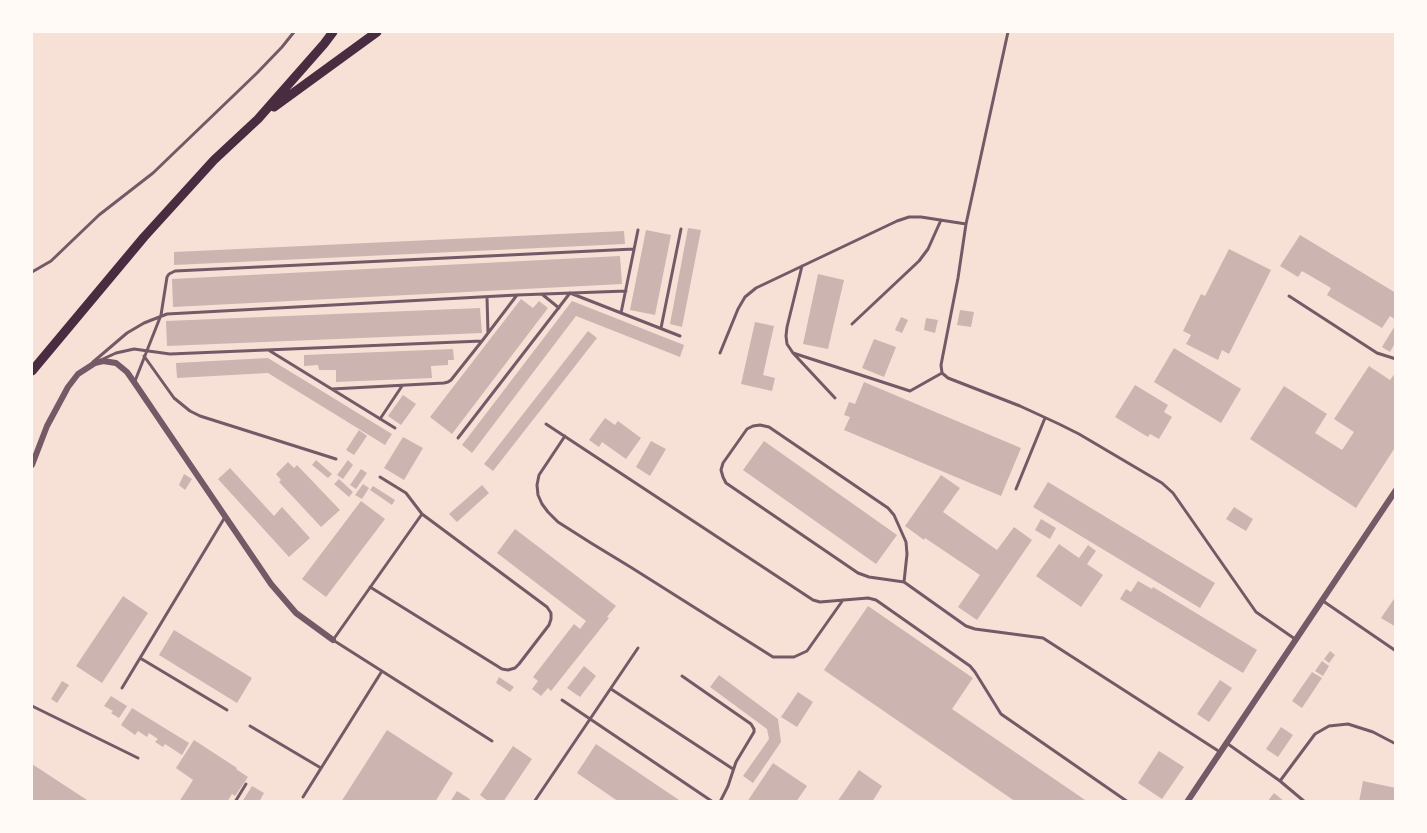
<!DOCTYPE html>
<html>
<head>
<meta charset="utf-8">
<style>
	body { margin:0 }
	#map { position:relative; width:1427px; height:833px; overflow:hidden; background:#f7e1d7; font-family:"PT Sans",sans-serif }
	canvas { display:block }
	.frame { position:absolute; inset:0; border:33px solid #fffaf5; pointer-events:none }
</style>
</head>
<body>
<div id="map">
<canvas width="1427" height="833"></canvas>
<div class="frame"></div>
</div>
<script>
const g = document.querySelector('canvas').getContext('2d');
g.lineJoin = 'round';
function fillPath(path, color) { g.fillStyle = color; g.fill(path, 'evenodd'); }
const poly = rows => new Path2D(rows.map(r => 'M' + r).join(''));
function strokePath(path, color, width, dash) { g.strokeStyle = color; g.lineWidth = width; g.lineCap = dash ? 'butt' : 'round'; g.setLineDash(dash || []); g.stroke(path); }
const building = poly([
	[688,228,701,230,682,327,670,324],
	[646,230,671,235,655,315,630,310],
	[624,231,625,244,174,265,174,252],
	[1300,235,1396,293,1396,320,1390,316,1382,328,1327,295,1331,288,1302,271,1298,277,1280,266],
	[1229,249,1271,270,1229,354,1222,350,1218,360,1186,344,1191,335,1183,331,1201,294,1205,296],
	[620,256,622,284,173,307,172,279],
	[818,274,844,280,828,349,803,344],
	[521,299,533,308,539,301,548,308,452,434,430,417],
	[572,301,684,345,680,357,576,316,472,453,462,445],
	[480,308,482,333,167,346,166,321],
	[960,310,974,312,971,327,957,325],
	[901,317,908,320,902,333,895,330],
	[926,318,938,320,935,333,924,330],
	[755,322,774,326,763,375,775,378,772,391,741,384],
	[1396,324,1396,346,1394,345,1390,352,1382,347],
	[588,331,597,338,493,471,484,464],
	[874,339,896,347,884,377,862,368],
	[1174,348,1241,389,1221,423,1154,382],
	[453,349,454,360,448,360,448,365,431,366,432,378,336,382,336,370,319,370,318,365,304,366,304,355],
	[268,358,392,434,385,445,268,373,177,378,176,363],
	[1369,366,1390,380,1396,372,1396,446,1356,508,1250,439,1284,386,1327,414,1315,433,1342,450,1354,432,1334,419],
	[864,382,1021,448,1001,496,844,430,850,417,844,415,849,402,855,404],
	[1135,385,1168,405,1164,412,1172,417,1159,439,1150,434,1148,437,1115,417],
	[403,395,416,404,401,425,388,416],
	[605,418,615,425,618,421,641,438,626,459,602,442,599,447,589,440],
	[359,430,367,436,354,455,346,450],
	[403,437,423,448,404,480,384,468],
	[651,441,666,449,650,476,636,467],
	[764,441,897,535,876,564,743,470],
	[316,460,332,474,328,478,312,465],
	[348,460,353,465,343,479,337,475],
	[288,462,294,468,297,465,340,510,321,527,279,482,281,480,276,474],
	[230,468,274,516,282,507,310,538,289,557,218,479],
	[361,469,367,473,356,489,350,485],
	[184,474,192,479,185,490,179,485],
	[941,475,960,488,943,512,997,550,1014,527,1032,540,977,620,958,607,980,575,925,538,924,540,905,526],
	[339,479,353,492,349,497,334,484],
	[1048,482,1215,583,1200,608,1033,507],
	[363,484,369,488,362,499,355,495],
	[482,485,489,493,457,522,449,514],
	[373,486,395,500,392,505,370,490],
	[361,501,385,519,326,597,302,579],
	[1234,507,1253,519,1246,531,1226,519],
	[1041,519,1056,528,1050,539,1035,530],
	[515,529,616,606,607,617,609,618,551,691,548,688,541,696,532,689,538,681,533,677,574,624,580,629,586,621,497,553],
	[1059,544,1079,558,1088,545,1096,551,1087,564,1103,575,1081,607,1036,576],
	[1138,581,1152,589,1153,587,1257,650,1243,673,1120,599,1126,589,1131,592],
	[123,596,148,613,102,683,76,666],
	[1396,596,1396,627,1381,618],
	[868,606,973,678,952,709,1088,802,1016,802,824,670],
	[174,630,252,678,237,703,159,655],
	[1330,651,1335,655,1329,663,1324,659],
	[1322,661,1329,666,1323,676,1315,671],
	[584,666,596,676,580,697,567,688],
	[1312,672,1322,678,1302,708,1292,701],
	[719,675,778,719,781,742,753,783,743,776,769,739,767,729,710,687],
	[499,677,514,687,510,692,496,683],
	[1220,680,1232,688,1209,722,1197,714],
	[62,681,69,685,57,703,51,699],
	[798,692,813,702,797,727,781,717],
	[111,696,127,706,119,718,111,713,113,711,104,706],
	[132,708,189,743,182,755,165,744,163,747,155,742,158,739,149,733,147,737,138,731,135,735,121,725],
	[1281,727,1293,735,1278,757,1266,749],
	[387,730,453,773,435,802,341,802],
	[194,740,237,768,236,769,248,777,235,796,232,794,227,802,179,802,193,780,176,768],
	[596,744,682,802,619,802,577,773],
	[513,746,532,759,503,802,489,802,480,795],
	[1159,751,1184,767,1162,799,1138,783],
	[773,763,807,786,796,802,747,802],
	[32,764,90,802,32,802],
	[859,770,882,786,872,802,837,802],
	[1363,781,1396,788,1396,802,1359,802],
	[252,786,264,793,259,802,242,802],
	[457,791,470,799,468,802,450,802],
	[1274,793,1285,802,1267,802]
]);
const service = poly([
	[1008,32,966,224,958,278,941,365,942,373,948,378,1020,406,1059,424,1079,434,1162,483,1173,493,1256,612,1295,639],
	[802,266,787,327,786,336,787,344,793,353,835,398],
	[32,272,51,261,99,215,153,173,257,73,282,47,294,32],
	[543,295,559,308],
	[1289,296,1377,353,1396,359],
	[487,297,488,333],
	[621,313,638,230],
	[852,324,919,261,928,249,941,220],
	[661,328,681,229],
	[270,351,395,428],
	[720,353,738,309,745,297,756,288,897,221,909,217,921,217,966,224],
	[793,353,910,391,942,373],
	[144,356,174,398,190,411,200,416,336,459],
	[103,359,116,353,134,349,170,354,482,341],
	[93,362,127,333,144,323,167,314,517,295],
	[135,381,161,315,167,277,169,274,175,271,634,249],
	[332,389,444,383,448,382,451,380,482,341,517,295,626,291],
	[380,419,402,386],
	[546,424,813,600,820,602,868,598,876,600,970,666,975,672,1001,714,1128,802],
	[565,436,539,475,537,485,538,495,542,504,548,512,558,522,591,543,632,568,773,657,794,657,807,651,843,600],
	[458,438,570,293,680,336],
	[1016,489,1045,418],
	[422,514,333,640,492,741],
	[904,582,907,554,906,542,894,515,888,508,769,427,760,425,753,426,747,429,723,463,721,470,723,477,726,483,858,573,869,577,904,582,966,626,975,629,1043,638,1220,752],
	[370,587,502,669,508,670,515,668,519,664,549,625,551,619,551,613,547,607,422,514,406,493,380,477],
	[1323,601,1396,651],
	[140,658,227,710],
	[682,676,751,724,754,729,754,732,736,762,728,786,720,802],
	[122,688,225,517],
	[611,689,733,769],
	[562,700,713,802],
	[32,706,138,758],
	[250,726,321,768],
	[1228,744,1280,781,1315,734,1329,726,1348,724,1373,732,1396,744],
	[1280,781,1305,802],
	[303,797,382,671],
	[235,802,246,784],
	[534,802,638,648]
]);
const minor = poly([
	[32,465,47,426,68,387,78,374,95,363,103,361,116,363,127,372,134,382,271,584,296,613,333,640],
	[1187,802,1396,490]
]);
const secondary = poly([
	[274,107,377,32],
	[32,371,144,237,214,160,258,119,324,44,333,32]
]);
fillPath(building, '#ccb4b1');
strokePath(service, '#755966', 3);
strokePath(minor, '#755966', 6);
strokePath(secondary, '#4a2c40', 9);
</script>
</body>
</html>
